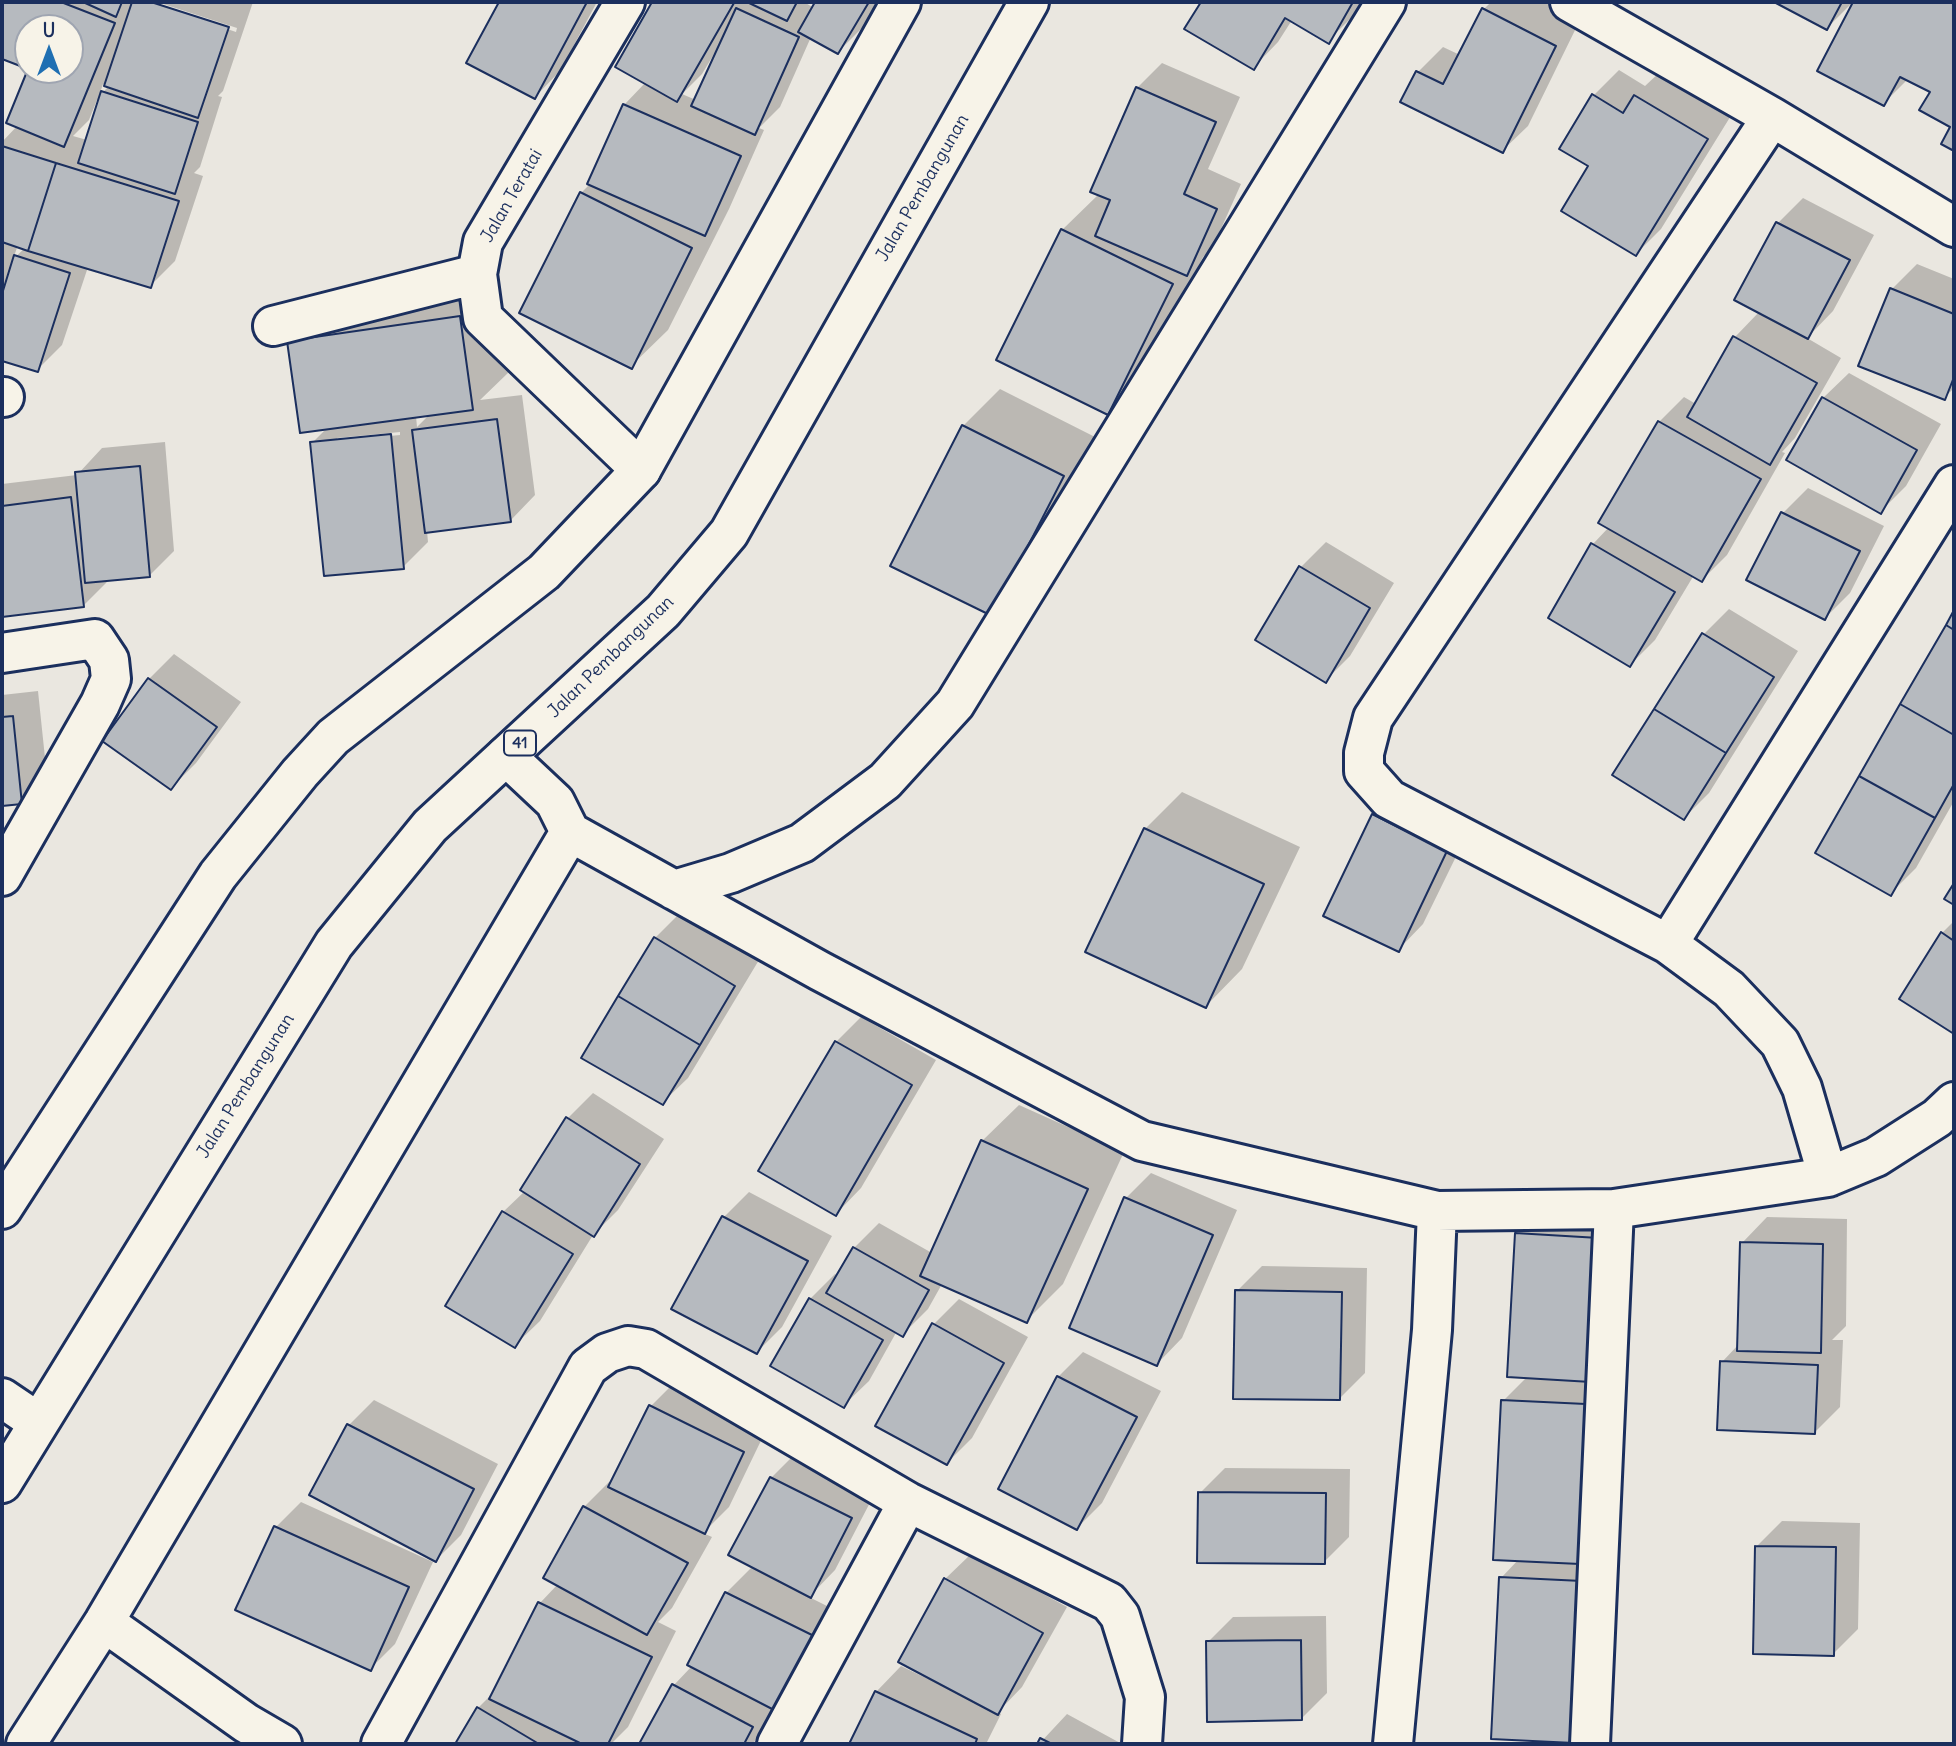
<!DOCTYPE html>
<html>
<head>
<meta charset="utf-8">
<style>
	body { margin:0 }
	#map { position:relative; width:1956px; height:1746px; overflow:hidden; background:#eae7e0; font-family:Delius,sans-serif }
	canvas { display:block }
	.frame { position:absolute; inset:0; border:4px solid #1b2f5e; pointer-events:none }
	.north { position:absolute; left:14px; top:14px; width:70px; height:70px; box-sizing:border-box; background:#f7f3e8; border:2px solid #9fa5b1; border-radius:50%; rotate:0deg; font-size:19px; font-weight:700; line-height:28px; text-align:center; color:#1b2f5e }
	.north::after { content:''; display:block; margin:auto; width:24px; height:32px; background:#1f6fb2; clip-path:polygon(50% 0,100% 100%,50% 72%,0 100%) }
</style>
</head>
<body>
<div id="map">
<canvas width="1956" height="1746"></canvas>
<div class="frame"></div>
<div class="north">U</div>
</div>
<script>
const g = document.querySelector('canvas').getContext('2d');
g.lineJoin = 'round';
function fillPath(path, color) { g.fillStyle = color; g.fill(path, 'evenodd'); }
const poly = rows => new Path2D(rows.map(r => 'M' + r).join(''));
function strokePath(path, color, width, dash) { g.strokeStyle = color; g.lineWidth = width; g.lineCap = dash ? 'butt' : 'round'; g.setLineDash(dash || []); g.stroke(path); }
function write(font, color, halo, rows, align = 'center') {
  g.font = font + ' Delius,sans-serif'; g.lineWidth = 7; g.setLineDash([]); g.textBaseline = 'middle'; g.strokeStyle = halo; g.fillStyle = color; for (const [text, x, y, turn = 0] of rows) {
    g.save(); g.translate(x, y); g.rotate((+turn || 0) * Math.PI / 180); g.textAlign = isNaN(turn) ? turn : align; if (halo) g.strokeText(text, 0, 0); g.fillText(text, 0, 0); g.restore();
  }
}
const shadow = poly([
	[2,2,148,2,236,32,237,28,157,2,253,2,223,91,218,96,222,97,200,167,194,173,203,176,175,261,150,286,88,267,62,345,37,370,2,359,2,300,7,285,2,290,2,142,70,70,70,28,28,28,28,67,2,57],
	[103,84,109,86,99,96],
	[97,100,100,101,87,140,73,136,89,120],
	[18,245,25,248,13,259],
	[501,2,597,2,560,71,535,97,468,62],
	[654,2,804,2,814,8,817,2,877,2,863,27,838,52,811,37,780,107,759,128,764,130,729,209,668,330,631,366,521,313,581,193,590,184,624,105,646,82,617,66],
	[714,54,716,55,696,100,682,94,702,74],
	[1203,2,1362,2,1353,16,1328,41,1292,20,1278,42,1253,68,1187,29],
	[1491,2,1544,2,1580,20,1528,126,1502,151,1418,72,1443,47,1460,55,1484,9],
	[1778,2,1853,2,1827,28],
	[1855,2,1954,2,1954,149,1943,143,1952,126,1933,91,1908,79,1884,103,1820,70],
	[1162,63,1240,97,1208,169,1241,184,1212,249,1203,257,1144,376,1107,413,1062,230,1099,194,1137,88],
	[1619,70,1645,86,1661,71,1732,114,1661,229,1636,254,1591,166,1562,148,1594,95],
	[1803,198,1874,235,1833,311,1807,338,1841,358,1795,438,1782,452,1785,453,1727,555,1702,580,1694,575,1655,640,1630,665,1550,617,1593,544,1609,527,1659,422,1684,397,1696,404,1735,337,1760,311,1737,299,1778,223],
	[1917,264,1954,279,1954,388,1944,398,1892,289],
	[497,281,509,372,480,400,522,395,535,495,510,521,427,531,428,542,403,567,312,443,327,428,289,341],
	[430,414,417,427,416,416],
	[400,432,400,435,337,441,337,438],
	[1849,373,1941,424,1906,486,1881,511,1788,460,1823,398],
	[1000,389,1099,439,991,614,963,426],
	[165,442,174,551,149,576,108,581,83,606,2,615,2,484,77,475,102,448],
	[1808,488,1884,526,1850,593,1825,618,1748,580,1783,513],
	[1326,542,1394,583,1350,656,1325,681,1257,640,1301,567],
	[1729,609,1798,651,1709,793,1684,818,1614,774,1704,634],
	[1954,614,1954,801,1916,868,1891,893,1818,852],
	[174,654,241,702,196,763,171,788,149,679],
	[38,691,47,777,21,802,2,804,2,695],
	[1399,790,1471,826,1423,924,1398,950,1374,815],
	[1182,792,1300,847,1242,969,1206,1006,1145,829],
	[680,913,759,960,688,1078,662,1103,655,938],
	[1954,921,1954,1032,1901,999,1942,933],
	[861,1017,936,1060,861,1188,836,1214,761,1171,836,1042],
	[593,1093,664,1139,618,1210,593,1235,540,1321,514,1346,503,1212,525,1191,568,1118],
	[1019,1105,1124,1152,1063,1284,1026,1321,942,1284,928,1309,903,1334,897,1331,869,1381,843,1406,810,1299,835,1274,838,1276,854,1248,879,1223,932,1253,982,1141],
	[1151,1173,1237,1210,1182,1338,1157,1364,1126,1198],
	[749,1192,832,1236,782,1327,757,1352,724,1217],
	[1542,1209,1623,1213,1598,1716,1501,1578,1519,1559,1503,1401,1527,1377,1517,1234],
	[1767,1217,1847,1219,1846,1326,1832,1340,1843,1340,1840,1407,1815,1432,1722,1362,1739,1344,1742,1243],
	[1262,1266,1367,1268,1365,1373,1339,1399,1237,1291],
	[959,1299,1028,1337,972,1438,947,1463,934,1324],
	[1083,1352,1161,1391,1102,1503,1077,1528,1058,1377],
	[676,1381,768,1426,729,1507,703,1533,712,1537,672,1608,658,1622,676,1631,628,1727,611,1744,586,1744,580,1741,578,1744,457,1744,478,1708,496,1690,540,1603,558,1584,584,1507,609,1482,612,1483,651,1406],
	[374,1400,498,1464,461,1535,436,1560,312,1494,349,1425],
	[796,1453,875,1493,835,1570,809,1597,837,1611,753,1744,641,1744,674,1685,692,1666,726,1593,753,1566,771,1478],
	[1225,1468,1350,1469,1349,1537,1324,1562,1200,1493],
	[301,1502,433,1562,395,1644,370,1669,276,1527],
	[1782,1521,1860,1523,1858,1629,1833,1654,1757,1546],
	[971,1554,1067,1607,1022,1687,998,1712,1001,1714,986,1744,851,1744,876,1692,901,1666,928,1679,945,1579],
	[1326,1616,1327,1693,1302,1718,1208,1642,1233,1617],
	[1067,1714,1122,1744,1039,1744]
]);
const building = poly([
	[2,2,61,2,115,23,64,147,6,123,28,69,70,70,70,28,28,28,28,69,2,59,2,2],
	[83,2,122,2,116,17,83,2],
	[132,2,151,2,229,27,198,118,104,86,132,2],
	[499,2,587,2,535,99,466,63,499,2],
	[652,2,734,3,677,102,615,67,652,2],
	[747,2,797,2,787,21,747,2],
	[815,2,869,2,838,54,798,32,815,2],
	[1201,2,1353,2,1329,44,1285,18,1254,70,1184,29,1201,2],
	[1774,2,1842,2,1827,30,1774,2],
	[1853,2,1954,2,1954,151,1941,144,1950,127,1919,110,1930,92,1900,77,1884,106,1817,71,1853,2],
	[736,8,799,37,755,135,691,106,736,8],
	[1482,8,1556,46,1503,153,1400,102,1416,71,1443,84,1482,8],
	[1136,87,1216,122,1184,194,1217,209,1187,276,1095,236,1110,200,1090,192,1136,87],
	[101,91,198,122,175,194,78,163,101,91],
	[1592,94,1623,113,1634,95,1708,139,1636,256,1561,211,1588,166,1559,149,1592,94],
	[623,104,741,156,705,236,587,184,623,104],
	[2,146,56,163,28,251,2,242,2,146],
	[56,163,179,201,151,288,28,251,56,163],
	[580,192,692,248,632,369,519,313,580,192],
	[1776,222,1850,260,1808,339,1734,300,1776,222],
	[1061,229,1173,284,1108,415,996,360,1061,229],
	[14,255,70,273,38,372,2,361,2,294,14,255],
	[1890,288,1954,314,1954,377,1945,400,1858,366,1890,288],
	[460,316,473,410,300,433,287,341,460,316],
	[1733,336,1817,383,1770,465,1687,417,1733,336],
	[1822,397,1917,450,1881,514,1786,460,1822,397],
	[497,419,511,522,425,533,412,430,497,419],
	[1658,421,1761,479,1702,582,1598,523,1658,421],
	[962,425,1064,476,992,616,890,566,962,425],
	[391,434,404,569,324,576,310,442,391,434],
	[140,466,150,577,85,583,75,472,140,466],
	[71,497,84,607,2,617,2,506,71,497],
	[1781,512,1860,551,1825,620,1746,580,1781,512],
	[1591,543,1675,592,1630,667,1548,618,1591,543],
	[1299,566,1370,608,1326,683,1255,640,1299,566],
	[1954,610,1954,630,1946,625,1954,610],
	[1946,625,1954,630,1954,735,1900,704,1946,625],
	[1702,633,1774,677,1726,753,1654,709,1702,633],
	[148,678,217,727,171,790,102,741,148,678],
	[1900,704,1954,735,1954,784,1935,818,1859,776,1900,704],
	[1654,709,1726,753,1684,820,1612,775,1654,709],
	[13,716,22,804,2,806,2,717,13,716],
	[1859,776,1935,818,1891,896,1815,853,1859,776],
	[1372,814,1447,851,1399,952,1323,916,1372,814],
	[1144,828,1264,884,1206,1008,1085,952,1144,828],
	[1954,883,1954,905,1944,899,1954,883],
	[1941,932,1954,941,1954,1034,1899,999,1941,932],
	[654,937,735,986,700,1045,618,996,654,937],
	[618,996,700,1045,663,1105,581,1058,618,996],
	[835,1041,912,1085,836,1216,758,1171,835,1041],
	[566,1117,640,1164,594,1237,520,1190,566,1117],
	[981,1140,1088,1189,1027,1323,920,1276,981,1140],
	[1124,1197,1213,1235,1157,1366,1069,1328,1124,1197],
	[502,1211,573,1254,515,1348,445,1306,502,1211],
	[722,1216,808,1261,757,1354,671,1309,722,1216],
	[1515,1233,1599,1238,1591,1382,1507,1377,1515,1233],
	[1740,1242,1823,1244,1821,1353,1737,1351,1740,1242],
	[853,1247,929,1290,903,1337,826,1293,853,1247],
	[1235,1290,1342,1292,1340,1400,1233,1399,1235,1290],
	[809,1298,883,1340,844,1408,770,1366,809,1298],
	[932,1323,1004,1363,947,1465,875,1426,932,1323],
	[1720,1361,1818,1365,1815,1434,1717,1430,1720,1361],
	[1057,1376,1137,1417,1077,1530,998,1489,1057,1376],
	[1501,1400,1586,1404,1580,1564,1493,1560,1501,1400],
	[649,1405,744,1452,705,1534,608,1487,649,1405],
	[347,1424,474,1489,436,1562,309,1495,347,1424],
	[770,1477,852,1518,811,1598,728,1555,770,1477],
	[1198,1492,1326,1493,1325,1564,1197,1563,1198,1492],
	[583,1506,688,1563,647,1635,543,1578,583,1506],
	[274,1526,409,1587,371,1671,235,1610,274,1526],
	[1755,1546,1836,1547,1834,1656,1753,1654,1755,1546],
	[1499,1577,1582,1581,1574,1743,1491,1739,1499,1577],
	[944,1578,1043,1633,998,1715,898,1662,944,1578],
	[725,1592,814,1636,776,1711,687,1665,725,1592],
	[538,1602,652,1657,608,1744,582,1744,489,1699,538,1602],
	[1301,1640,1302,1720,1207,1722,1206,1641,1301,1640],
	[672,1684,753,1727,744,1744,639,1744,672,1684],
	[875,1691,977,1739,975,1744,849,1744,875,1691],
	[477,1707,539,1744,455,1744,477,1707],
	[1040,1738,1052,1744,1037,1744,1040,1738]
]);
const minor = poly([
	[625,2,483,242,477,274,483,318,641,470],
	[1570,2,1772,117,1954,227],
	[1772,117,1373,718,1364,753,1364,771,1389,799,1668,944,1729,989,1780,1043,1802,1088,1828,1177],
	[273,326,477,274],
	[2,397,4,397],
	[2,653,95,639,109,660,111,679,100,704,2,876],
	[506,756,555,802,570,832,820,971,1142,1141,1437,1211,1614,1209,1828,1177,1876,1157,1937,1118,1954,1102],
	[674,890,731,873,802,843,885,781,955,704,1386,2],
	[1668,944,1954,485],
	[104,1622,246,1723,282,1744],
	[26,1744,104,1622,570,832],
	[381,1744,588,1367,607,1353,628,1346,646,1349,908,1502,1109,1602,1120,1616,1145,1697,1142,1744],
	[777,1744,908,1502],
	[1393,1744,1432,1330,1437,1211],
	[1590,1744,1614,1209]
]);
const trunk = poly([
	[2,1209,218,875,300,773,333,737,544,572,641,470,901,2],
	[2,1398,39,1423],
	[2,1483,334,944,430,826,663,611,729,533,1029,2]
]);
const shields = [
	[520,743,32]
];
const shieldNames = [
	["41",520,743]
];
const streetNames = [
	["Jalan Pembangunan",923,188,-60],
	["Jalan Teratai",512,196,-60],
	["Jalan Pembangunan",611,657,-44],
	["Jalan Pembangunan",246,1086,-58]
];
fillPath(shadow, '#0003');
fillPath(building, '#b6babf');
strokePath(building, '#1b2f5e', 2);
strokePath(minor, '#1b2f5e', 44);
strokePath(trunk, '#1b2f5e', 44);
strokePath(minor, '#f7f3e8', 38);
strokePath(trunk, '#f7f3e8', 38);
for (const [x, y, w] of shields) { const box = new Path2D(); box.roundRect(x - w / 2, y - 12.5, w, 25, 5); g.fillStyle = '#f7f3e8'; g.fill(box); strokePath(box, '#1b2f5e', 2); }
write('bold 16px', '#1b2f5e', null, shieldNames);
write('18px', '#1b2f5e', '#f7f3e8', streetNames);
</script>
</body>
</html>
